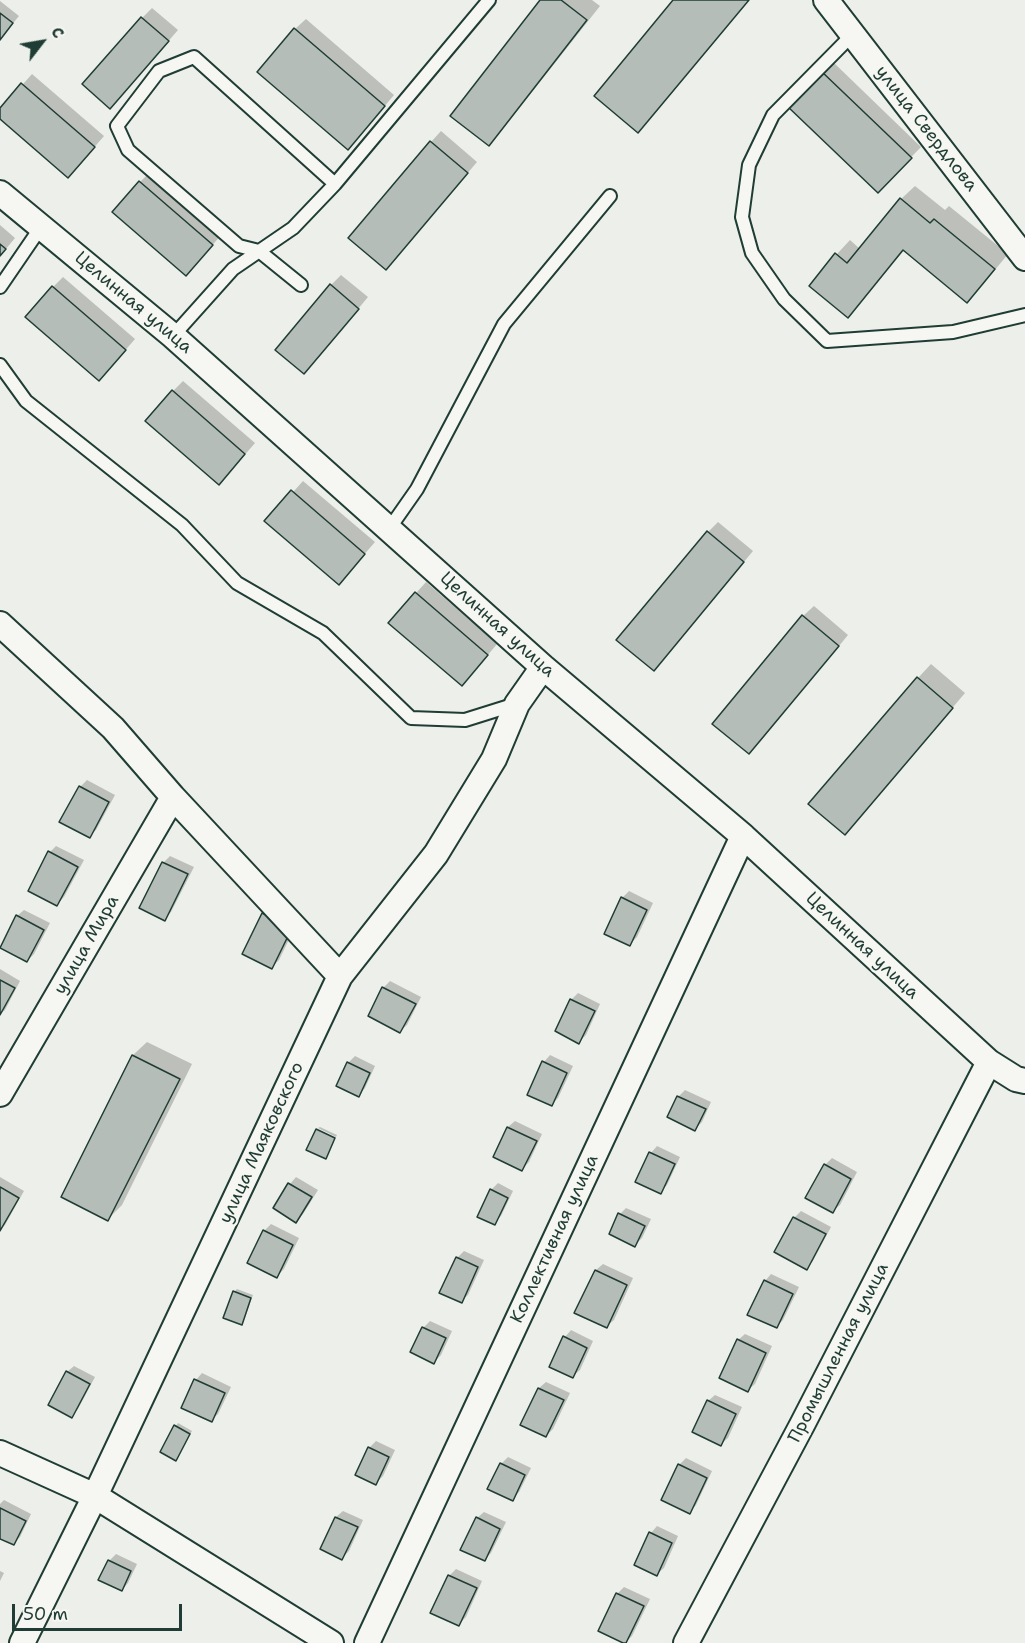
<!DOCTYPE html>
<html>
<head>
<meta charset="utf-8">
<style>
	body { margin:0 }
	#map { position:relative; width:1025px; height:1643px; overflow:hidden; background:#edefea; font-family:"Shantell Sans",sans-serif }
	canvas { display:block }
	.north { position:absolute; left:12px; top:12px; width:60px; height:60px; -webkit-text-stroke:4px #f6f6f2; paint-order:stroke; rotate:59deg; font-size:16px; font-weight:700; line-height:24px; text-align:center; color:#1f3d34 }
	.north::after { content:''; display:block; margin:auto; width:21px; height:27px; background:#1f3d34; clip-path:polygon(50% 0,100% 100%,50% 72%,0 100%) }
	.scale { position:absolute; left:12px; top:1604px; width:170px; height:27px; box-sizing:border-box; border:3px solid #1f3d34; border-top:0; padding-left:8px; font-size:18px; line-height:21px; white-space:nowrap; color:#1f3d34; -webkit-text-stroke:4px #f6f6f2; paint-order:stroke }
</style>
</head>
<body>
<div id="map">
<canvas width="1025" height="1643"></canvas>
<div class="north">С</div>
<div class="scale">50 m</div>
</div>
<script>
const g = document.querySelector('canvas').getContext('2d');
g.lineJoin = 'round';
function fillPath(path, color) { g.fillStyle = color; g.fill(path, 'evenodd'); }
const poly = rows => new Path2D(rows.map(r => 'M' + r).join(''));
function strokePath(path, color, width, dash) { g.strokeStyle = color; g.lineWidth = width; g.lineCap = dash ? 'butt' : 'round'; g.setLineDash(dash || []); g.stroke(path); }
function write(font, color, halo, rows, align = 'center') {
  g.font = font + ' "Shantell Sans",sans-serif'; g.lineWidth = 4.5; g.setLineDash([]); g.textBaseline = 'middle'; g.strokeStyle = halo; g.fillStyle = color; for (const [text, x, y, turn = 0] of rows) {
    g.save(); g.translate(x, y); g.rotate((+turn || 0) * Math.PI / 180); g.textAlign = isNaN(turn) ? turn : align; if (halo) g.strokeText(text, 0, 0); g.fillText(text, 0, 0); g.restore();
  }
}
const shadow = poly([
	[542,0,592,0,600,6,502,130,489,144],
	[675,0,749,0,652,117,638,131],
	[0,1,19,16,0,39],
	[152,8,178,30,120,97,142,18],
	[306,19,394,95,358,138,295,29],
	[832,61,921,147,878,191,788,105],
	[32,74,104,136,78,166,0,117,0,110],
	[441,131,477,162,396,258,431,142],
	[150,172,222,234,196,264,140,182],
	[915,186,945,210,949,206,1008,254,981,287,967,301,905,249,861,302,848,316,811,285,837,254,850,240,860,249,901,199],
	[0,225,15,238,0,256],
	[341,275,368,297,314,362,331,285],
	[63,277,135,339,109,369,53,287],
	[183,381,255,443,229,473,173,391],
	[303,481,375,542,349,572,267,521],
	[718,522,753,551,664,658,708,532],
	[426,582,497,644,472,674,390,622],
	[814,606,848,635,760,742,749,752,803,616],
	[931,664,965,693,858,819,811,803,918,678],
	[87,780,115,795,96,830,89,836,61,821,80,787],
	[56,846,84,860,64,897,57,904,50,852],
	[170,856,194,867,171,912,165,919,141,907,163,863],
	[629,891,653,903,637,937,630,944,622,898],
	[270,907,298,921,279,960,272,967,263,914],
	[24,910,50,923,34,954,27,961,17,916],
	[0,969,20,981,5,1010,0,1014],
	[390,981,421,997,407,1025,400,1031,370,1016,384,987],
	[578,993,600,1004,586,1035,579,1042,571,1000],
	[147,1042,192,1064,122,1205,108,1219,63,1196,133,1055],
	[550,1055,573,1066,558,1098,551,1105,544,1062],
	[355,1056,375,1066,365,1088,359,1095,348,1063],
	[685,1090,711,1102,702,1122,695,1129,669,1117,678,1097],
	[515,1121,542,1134,529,1162,522,1169,495,1156,508,1127],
	[320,1127,337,1135,336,1137,318,1128],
	[657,1146,680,1157,667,1185,660,1192,651,1153],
	[832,1158,857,1172,840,1205,833,1211,825,1165],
	[0,1177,24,1191,5,1225,0,1230],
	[296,1177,318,1190,303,1214,296,1221,290,1184],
	[498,1183,513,1191,501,1216,494,1223,491,1190],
	[626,1208,651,1219,642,1238,635,1245,620,1214],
	[801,1211,831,1227,813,1261,807,1268,776,1252,794,1218],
	[271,1224,299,1238,284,1269,277,1276,264,1231],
	[464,1251,484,1260,468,1295,461,1301,457,1258],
	[603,1264,633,1278,614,1320,607,1326,576,1312,596,1270],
	[771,1274,799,1287,783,1320,776,1327,765,1281],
	[237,1289,253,1295,244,1320,241,1323,234,1292],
	[430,1321,452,1331,441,1355,434,1362,423,1328],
	[571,1330,593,1341,580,1370,573,1376,565,1337],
	[745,1334,772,1346,755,1384,748,1390,738,1340],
	[74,1366,95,1377,78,1409,72,1416,67,1372],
	[202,1373,231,1387,218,1414,211,1420,196,1380],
	[546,1382,570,1393,553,1429,546,1436,522,1425,539,1388],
	[715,1395,742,1407,728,1438,721,1444,708,1401],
	[178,1423,192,1431,178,1456,176,1426],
	[376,1441,395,1450,383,1476,376,1483,369,1448],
	[508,1457,531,1468,519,1492,512,1499,501,1464],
	[686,1458,712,1471,696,1505,690,1512,679,1465],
	[4,1500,31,1514,20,1537,13,1544,0,1537,0,1504],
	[343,1511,363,1520,349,1551,342,1558,322,1548,336,1517],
	[484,1512,506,1522,491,1553,485,1559,477,1518],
	[657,1526,678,1536,664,1568,657,1574,651,1533],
	[116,1554,137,1564,128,1583,122,1590,109,1561],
	[456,1569,482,1581,466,1617,459,1624,449,1576],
	[0,1571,4,1573,0,1581],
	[624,1587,650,1599,632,1636,626,1642,617,1594]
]);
const building = poly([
	[540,0,561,0,587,20,489,146,450,116,540,0],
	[673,0,749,0,638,133,594,96,673,0],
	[0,13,13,23,0,40,0,13],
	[141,17,169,41,110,109,82,84,141,17],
	[294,28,385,106,348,150,257,72,294,28],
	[820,70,912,158,878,193,786,105,820,70],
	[21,83,95,147,68,178,0,119,0,108,21,83],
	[430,141,468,173,386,270,348,238,430,141],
	[139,181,213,245,186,276,112,212,139,181],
	[900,198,930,223,934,219,995,269,967,303,903,250,848,318,809,286,835,253,847,263,900,198],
	[0,244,6,249,0,256,0,244],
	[330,284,359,309,304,374,275,350,330,284],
	[52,286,126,350,99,381,25,317,52,286],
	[172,390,245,454,219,485,145,421,172,390],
	[291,490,365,554,339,585,264,521,291,490],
	[707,531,744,562,654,671,616,640,707,531],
	[415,592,488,655,462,686,388,623,415,592],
	[802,615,839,646,749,754,712,724,802,615],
	[917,677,953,708,845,835,808,804,917,677],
	[79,786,109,802,90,838,59,822,79,786],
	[48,851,78,867,57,906,28,891,48,851],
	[162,862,188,874,165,921,139,908,162,862],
	[621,897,647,910,630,946,604,934,621,897],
	[262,913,292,928,272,969,242,954,262,913],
	[16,915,44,930,27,962,0,948,16,915],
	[0,980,15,988,0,1015,0,980],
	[382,987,416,1004,400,1033,368,1016,382,987],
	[570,999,595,1011,579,1044,555,1031,570,999],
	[132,1055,180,1079,108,1221,61,1197,132,1055],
	[542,1061,567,1073,552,1106,527,1095,542,1061],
	[347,1062,370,1073,359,1097,336,1086,347,1062],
	[677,1096,706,1109,695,1131,667,1117,677,1096],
	[507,1127,537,1141,522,1171,493,1157,507,1127],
	[316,1129,335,1138,326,1159,306,1150,316,1129],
	[649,1152,675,1164,661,1194,635,1182,649,1152],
	[824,1164,851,1179,833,1213,805,1198,824,1164],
	[288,1183,312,1197,296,1223,273,1208,288,1183],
	[0,1187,19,1198,0,1231,0,1187],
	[490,1189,508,1198,495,1225,477,1217,490,1189],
	[618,1213,645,1226,635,1247,609,1234,618,1213],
	[793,1217,826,1234,807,1270,774,1252,793,1217],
	[263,1230,293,1245,277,1278,247,1263,263,1230],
	[456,1257,478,1267,462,1303,439,1293,456,1257],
	[595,1270,627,1285,607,1328,574,1313,595,1270],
	[764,1280,793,1294,777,1328,747,1315,764,1280],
	[233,1291,251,1298,242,1325,223,1318,233,1291],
	[422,1327,446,1338,434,1364,410,1352,422,1327],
	[563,1336,587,1348,573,1378,549,1367,563,1336],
	[737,1339,766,1353,748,1392,719,1378,737,1339],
	[66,1371,90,1384,72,1418,48,1405,66,1371],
	[194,1379,225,1393,212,1422,181,1408,194,1379],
	[538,1388,564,1400,546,1437,520,1425,538,1388],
	[707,1400,736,1414,721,1446,692,1432,707,1400],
	[174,1425,190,1434,176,1461,160,1452,174,1425],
	[368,1447,389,1457,376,1485,355,1475,368,1447],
	[500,1463,525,1475,513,1501,487,1489,500,1463],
	[678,1464,707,1478,690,1514,661,1500,678,1464],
	[0,1508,26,1521,14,1545,0,1539,0,1508],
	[335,1517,358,1527,342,1560,320,1549,335,1517],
	[476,1517,500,1529,485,1561,460,1550,476,1517],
	[649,1532,672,1543,657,1576,634,1565,649,1532],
	[108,1560,131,1571,122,1591,98,1580,108,1560],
	[448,1575,477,1588,459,1626,430,1613,448,1575],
	[616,1593,644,1606,626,1643,623,1643,598,1631,616,1593]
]);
const lane = poly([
	[853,34,773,115,749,165,742,217,752,253,784,299,827,341,953,332,1025,315],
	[301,285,259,251,239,246,128,150,117,126,159,71,194,57,335,184],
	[0,287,41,227],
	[173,336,233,269,293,228,335,184,489,0],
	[0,365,26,401,182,525,237,583,323,633,411,718,465,720,516,704],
	[389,529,417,489,504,324,610,196]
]);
const street = poly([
	[826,0,1025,258],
	[0,193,173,336,543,667,743,836,989,1062,1016,1079,1025,1081],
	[0,624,113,728,173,797,340,976],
	[0,1094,173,797],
	[0,1453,95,1496,331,1643],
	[22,1643,95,1496,340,976,436,854,494,759,517,704,543,667],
	[367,1643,743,836],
	[686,1643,802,1425,989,1062]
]);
const streetNames = [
	["улица Свердлова",926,129,52],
	["Целинная улица",133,303,40],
	["Целинная улица",497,625,42],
	["улица Мира",87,945,-60],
	["Целинная улица",862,946,43],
	["улица Маяковского",262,1143,-65],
	["Коллективная улица",555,1239,-65],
	["Промышленная улица",839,1353,-63]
];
fillPath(shadow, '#0003');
fillPath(building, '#b4bdb8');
strokePath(building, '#1f3d34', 1.5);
strokePath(lane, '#1f3d34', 16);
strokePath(street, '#1f3d34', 28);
strokePath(lane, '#f6f6f2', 12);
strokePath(street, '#f6f6f2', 24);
write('18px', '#1f3d34', '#f6f6f2', streetNames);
</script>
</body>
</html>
